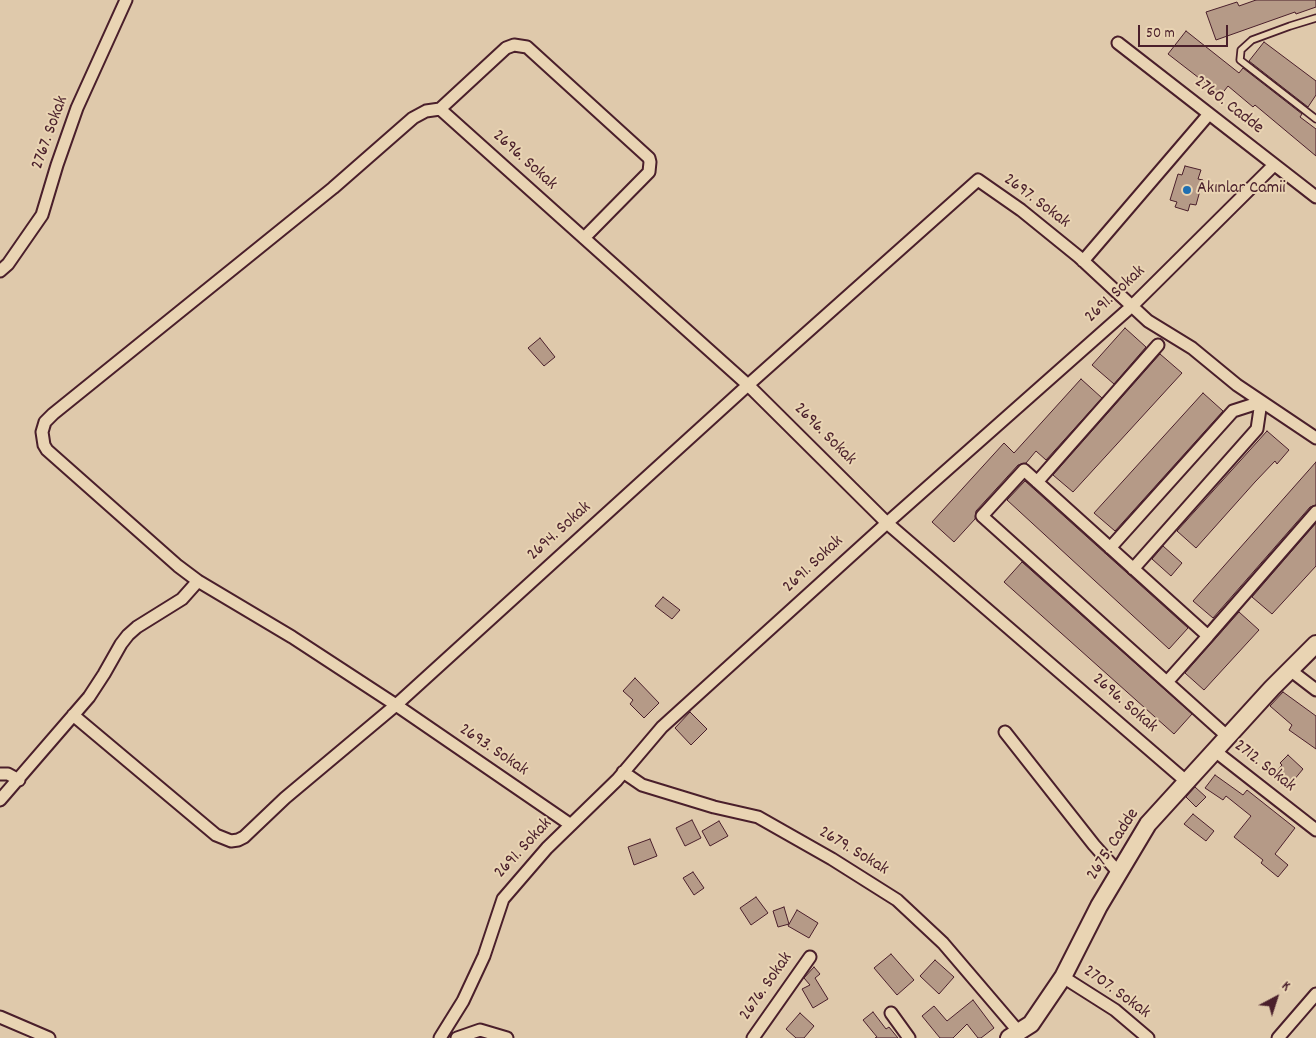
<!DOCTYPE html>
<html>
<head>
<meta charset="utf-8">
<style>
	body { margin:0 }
	#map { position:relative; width:1316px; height:1038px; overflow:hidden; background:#dfc9ab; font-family:Dekko,sans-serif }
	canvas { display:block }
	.north { position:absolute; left:1251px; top:973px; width:50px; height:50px; -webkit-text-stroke:4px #e9d4b3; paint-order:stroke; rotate:40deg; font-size:14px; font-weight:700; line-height:20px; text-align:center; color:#4a1f2b }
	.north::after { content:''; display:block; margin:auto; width:18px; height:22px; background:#4a1f2b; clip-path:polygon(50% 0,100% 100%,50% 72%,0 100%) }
	.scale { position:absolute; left:1138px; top:25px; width:90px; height:22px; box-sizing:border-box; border:2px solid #4a1f2b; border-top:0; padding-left:6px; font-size:15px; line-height:18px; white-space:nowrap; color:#4a1f2b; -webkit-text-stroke:4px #e9d4b3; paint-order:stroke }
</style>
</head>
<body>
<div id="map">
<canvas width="1316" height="1038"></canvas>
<div class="north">K</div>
<div class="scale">50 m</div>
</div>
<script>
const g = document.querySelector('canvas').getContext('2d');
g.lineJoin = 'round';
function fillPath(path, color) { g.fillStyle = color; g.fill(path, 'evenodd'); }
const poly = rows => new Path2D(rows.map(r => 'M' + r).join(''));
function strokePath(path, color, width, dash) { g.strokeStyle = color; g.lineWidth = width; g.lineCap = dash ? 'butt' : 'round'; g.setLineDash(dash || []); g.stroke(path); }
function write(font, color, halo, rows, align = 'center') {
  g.font = font + ' Dekko,sans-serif'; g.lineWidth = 4; g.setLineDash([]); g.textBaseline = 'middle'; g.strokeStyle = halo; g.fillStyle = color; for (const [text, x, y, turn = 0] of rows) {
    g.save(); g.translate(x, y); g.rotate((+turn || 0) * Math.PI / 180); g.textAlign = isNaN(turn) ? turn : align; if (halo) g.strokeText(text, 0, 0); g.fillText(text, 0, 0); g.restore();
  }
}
const building = poly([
	[1256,0,1316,0,1316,7,1296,14,1295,12,1216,40,1206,12,1237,2,1239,6,1256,0],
	[1186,31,1239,73,1243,68,1302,114,1300,117,1316,129,1316,156,1255,105,1253,107,1228,86,1221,95,1168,54,1186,31],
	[1264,42,1316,81,1316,95,1308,107,1249,61,1264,42],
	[1185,166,1201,170,1198,179,1203,180,1196,205,1190,204,1188,211,1175,207,1177,202,1170,200,1178,174,1182,175,1185,166],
	[1125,328,1146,347,1114,384,1092,365,1125,328],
	[540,338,555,357,544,366,528,348,540,338],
	[1160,354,1182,373,1073,492,1053,475,1160,354],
	[1081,379,1102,398,1046,460,1036,451,1026,463,1018,465,976,511,975,519,954,542,932,522,1004,443,1014,453,1081,379],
	[1203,393,1223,411,1115,531,1094,513,1203,393],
	[1267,431,1289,450,1277,464,1275,461,1255,482,1196,548,1177,531,1267,431],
	[1316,462,1316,505,1310,507,1213,618,1193,601,1316,462],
	[1025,481,1188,628,1169,649,1007,500,1025,481],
	[1316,523,1316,566,1272,614,1252,597,1316,523],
	[1163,546,1182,563,1171,576,1152,559,1163,546],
	[1022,562,1192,714,1174,734,1004,582,1022,562],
	[663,597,680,610,672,619,655,606,663,597],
	[1239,612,1259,630,1204,690,1185,673,1239,612],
	[635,678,659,703,644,718,630,704,633,700,623,691,635,678],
	[1283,692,1316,716,1316,749,1289,730,1292,725,1270,706,1283,692],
	[690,712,707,729,691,745,675,728,690,712],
	[1288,755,1303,769,1289,786,1274,775,1282,765,1280,763,1288,755],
	[1215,775,1243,795,1247,790,1295,828,1275,854,1288,865,1278,877,1261,863,1263,860,1234,837,1251,816,1226,796,1223,800,1205,788,1215,775],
	[1195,787,1206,797,1196,807,1186,797,1195,787],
	[1193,814,1214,831,1206,841,1184,824,1193,814],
	[692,820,701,838,685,846,676,828,692,820],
	[719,821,728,836,710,846,702,831,719,821],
	[650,839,657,856,634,865,628,847,650,839],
	[693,872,704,888,694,895,683,878,693,872],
	[756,897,768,913,751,925,740,908,756,897],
	[784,907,789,924,778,927,773,911,784,907],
	[797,910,818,923,809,938,788,926,797,910],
	[891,954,914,980,897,995,874,968,891,954],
	[935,960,954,977,939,994,920,976,935,960],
	[814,967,820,974,815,978,828,999,813,1008,802,989,810,985,804,978,814,967],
	[973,1000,994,1028,981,1038,978,1038,967,1024,953,1038,940,1038,922,1016,934,1006,947,1021,973,1000],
	[873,1012,886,1029,889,1027,898,1038,875,1038,877,1037,863,1020,873,1012],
	[800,1013,814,1026,804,1038,796,1038,786,1029,800,1013]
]);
const lane = poly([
	[1316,18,1290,26,1252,40,1241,50,1240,60,1316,119]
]);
const street = poly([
	[1118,43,1316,197],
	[440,109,748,385,887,523,1187,782],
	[1083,261,1209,114],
	[0,271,8,264,42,215,57,165,77,108,126,0],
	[1037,482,1158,345],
	[1110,548,1233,411,1261,402,1257,429,1133,569],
	[1208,636,1316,512],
	[1290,670,1316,690],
	[1167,682,1208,636,1024,470,982,516,1228,737],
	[73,715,216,835,231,841,238,840,244,837,285,798,396,705,748,385,978,180,1021,210,1079,257,1148,321,1192,348,1237,385,1316,438],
	[1005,732,1094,845,1119,873],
	[1215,751,1316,830],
	[623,772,642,785,714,807,758,817,832,859,897,900,943,943,1019,1032],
	[0,774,8,774,19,780],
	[0,800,89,697,104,674,121,644,128,635,137,627,182,599,198,581],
	[571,825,396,705,292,637,198,581,178,566,47,450,44,445,42,432,45,422,53,414,333,188,413,118,426,111,440,109,506,48,514,45,527,47,649,158,650,162,649,172,584,238],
	[1063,977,1115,1010,1148,1038],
	[891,1013,909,1038],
	[0,1017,49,1038],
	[440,1038,463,1001,484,956,503,899,547,848,617,780,662,727,887,523,1132,306,1274,165],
	[457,1038,480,1030,507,1038],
	[753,1038,810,957],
	[1278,1038,1316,994]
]);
const secondary = poly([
	[1009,1038,1031,1024,1063,977,1099,906,1148,824,1272,688,1316,644]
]);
const markers = [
	[1187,190,5,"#1f6fb2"]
];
const streetNames = [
	["2760. Cadde",1228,106,38],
	["2767. Sokak",51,133,-70],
	["2696. Sokak",524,161,42],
	["2697. Sokak",1036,202,37],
	["2691. Sokak",1116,295,-43],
	["2696. Sokak",824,435,45],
	["2694. Sokak",560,532,-42],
	["2691. Sokak",814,565,-43],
	["2696. Sokak",1124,704,41],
	["2693. Sokak",493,751,34],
	["2712. Sokak",1264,767,38],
	["2675. Cadde",1114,845,-57],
	["2691. Sokak",524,849,-47],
	["2679. Sokak",853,852,31],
	["2676. Sokak",767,987,-55],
	["2707. Sokak",1116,993,36]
];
const poiNames = [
	["Akınlar Camii",1197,190]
];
fillPath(building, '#b59a87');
strokePath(building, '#4a1f2b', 1);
strokePath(lane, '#4a1f2b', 9);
strokePath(street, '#4a1f2b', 15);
strokePath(secondary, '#4a1f2b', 20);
strokePath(lane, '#e9d4b3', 5.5);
strokePath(street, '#e9d4b3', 11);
strokePath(secondary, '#e9d4b3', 16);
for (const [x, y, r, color] of markers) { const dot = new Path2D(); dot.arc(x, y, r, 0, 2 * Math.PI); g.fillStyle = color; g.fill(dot); strokePath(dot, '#e9d4b3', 2); }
write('18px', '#4a1f2b', '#e9d4b3', streetNames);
write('18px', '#4a1f2b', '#e9d4b3', poiNames, 'left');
</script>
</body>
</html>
